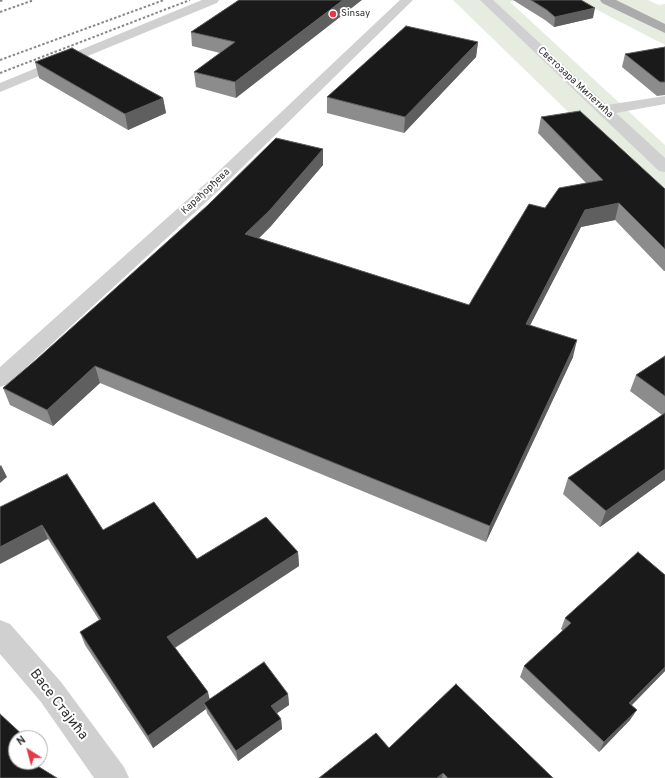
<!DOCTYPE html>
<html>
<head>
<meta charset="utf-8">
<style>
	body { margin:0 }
	#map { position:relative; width:665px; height:778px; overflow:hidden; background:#fff; font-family:Overpass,sans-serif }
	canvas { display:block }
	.north { position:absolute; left:8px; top:730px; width:40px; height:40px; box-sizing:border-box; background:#fff; border:1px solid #adadad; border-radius:50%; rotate:324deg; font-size:11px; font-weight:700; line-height:16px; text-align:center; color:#333 }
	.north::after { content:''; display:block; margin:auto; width:14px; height:18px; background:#e63946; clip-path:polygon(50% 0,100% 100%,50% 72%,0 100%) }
</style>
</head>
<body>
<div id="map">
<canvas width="665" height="778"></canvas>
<div class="north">N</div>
</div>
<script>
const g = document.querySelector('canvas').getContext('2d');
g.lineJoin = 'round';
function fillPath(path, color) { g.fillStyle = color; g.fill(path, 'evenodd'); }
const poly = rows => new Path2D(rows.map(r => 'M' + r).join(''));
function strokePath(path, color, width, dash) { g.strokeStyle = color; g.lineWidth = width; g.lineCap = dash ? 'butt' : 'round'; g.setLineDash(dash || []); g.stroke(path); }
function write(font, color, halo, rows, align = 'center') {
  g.font = font + ' Overpass,sans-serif'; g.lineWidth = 4; g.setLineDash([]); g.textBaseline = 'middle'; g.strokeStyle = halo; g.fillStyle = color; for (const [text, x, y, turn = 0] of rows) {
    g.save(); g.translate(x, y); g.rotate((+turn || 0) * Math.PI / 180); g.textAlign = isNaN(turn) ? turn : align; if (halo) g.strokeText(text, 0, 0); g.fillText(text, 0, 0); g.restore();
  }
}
const green = poly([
	[453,0,517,0,510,2,665,145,665,204,664,205],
	[578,0,648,0,659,5,665,4,665,45]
]);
const minor = poly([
	[202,0,219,0,217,3,0,92,0,83,202,0],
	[400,0,413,0,217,192,8,384,0,387,0,367,205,184,400,0],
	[480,0,493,0,607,105,665,96,665,104,616,113,665,158,665,172,659,171,480,0],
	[0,620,10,624,61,682,124,767,129,778,94,778,41,702,0,654,0,620]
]);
const major = poly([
	[600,0,616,0,665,24,665,33,602,3,600,0]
]);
const rail = poly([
	[0,1,3,0],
	[0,12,34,0],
	[0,60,164,0],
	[0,73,190,0]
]);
const wall = poly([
	[239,0,236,98,196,87,194,72,220,53,192,46,191,32],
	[513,0,581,0,593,18,554,27,545,20],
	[478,42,476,57,404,133,327,113,327,97],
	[665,47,665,95,657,96,622,67,625,54],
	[35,62,163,98,166,113,128,130,39,78],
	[541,117,665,189,665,271,664,271,615,220,581,227,530,325,573,357,486,542,100,383,53,426,10,405,3,388,323,149,323,165,271,226,259,238,469,305,545,208,586,183,538,133],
	[665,356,665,480,600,527,563,494,568,478,662,415,630,391,636,375],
	[0,507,103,530,197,559,298,552,299,566,175,648,210,699,288,694,289,705,277,713,281,719,282,729,238,761,207,713,206,709,153,748,85,645,80,632,99,620,48,539],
	[665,575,665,671,632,705,630,720,599,752,520,677,524,666,563,631,561,629,565,618],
	[389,748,553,778,319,778]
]);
const shadedWall = poly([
	[343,0,362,0,236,98,235,82],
	[595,8,593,18,554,27,555,17],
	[478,42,476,57,404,133,405,117],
	[163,98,166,113,128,130,125,114],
	[323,149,323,165,271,226,247,250,245,234],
	[619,203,615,220,581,227,522,341,526,324,585,210],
	[577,340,573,357,486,542,490,526],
	[95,366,100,383,53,426,47,410],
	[1,465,7,477,0,483,0,466],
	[665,469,665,480,600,527,606,511],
	[42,525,48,539,0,564,0,547],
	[298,552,299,566,171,650,167,637],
	[665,667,665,671,623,714,629,703],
	[208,692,211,705,204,703,206,709,153,748,148,736],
	[288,694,289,705,273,716,271,706],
	[637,710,630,720,599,752,604,742],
	[281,719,282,729,238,761,236,751],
	[443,773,442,778,437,778]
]);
const building = poly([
	[239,0,343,0,235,82,194,72,235,42,191,32,239,0],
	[531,0,581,0,595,8,555,17,547,10,531,0],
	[406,26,478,42,405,117,327,97,406,26],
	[665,47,665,82,660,82,625,54,665,47],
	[72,48,163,98,125,114,35,62,72,48],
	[580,111,665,189,665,249,619,203,585,210,526,324,577,340,490,526,95,366,47,410,3,388,37,359,208,205,276,138,323,149,270,210,245,234,469,305,529,204,545,208,559,188,603,180,541,117,580,111],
	[665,356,665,396,636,375,665,356],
	[665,413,665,469,606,511,568,478,665,413],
	[67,474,103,530,154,502,197,559,266,517,298,552,167,637,208,692,148,736,80,632,101,619,42,525,0,547,0,507,67,474],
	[638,552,665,575,665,667,629,703,637,710,604,742,524,666,571,623,565,618,638,552],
	[264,662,288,694,271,706,281,719,236,751,204,703,264,662],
	[456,684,553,778,448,778,443,773,437,778,319,778,376,733,389,748,456,684],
	[0,714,26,738,16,738,16,751,15,752,16,752,16,762,31,762,57,778,0,778,0,714]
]);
const markers = [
	[333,14,4,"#e63946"]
];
const farPoinames = [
	["Sinsay",341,14]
];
const farStreetnames = [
	["Светозара Милетића",575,83,43],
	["Карађорђева",206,192,-43]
];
const nearStreetnames = [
	["Васе Стајића",58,705,52]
];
fillPath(green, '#e6ecdf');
fillPath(minor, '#d0d0d0');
fillPath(major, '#ababab');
strokePath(rail, '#888', 2, [2.5, 2]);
fillPath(wall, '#8c8c8c');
fillPath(shadedWall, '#5f5f5f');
fillPath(building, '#1a1a1a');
strokePath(building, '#5f5f5f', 1);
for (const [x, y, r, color] of markers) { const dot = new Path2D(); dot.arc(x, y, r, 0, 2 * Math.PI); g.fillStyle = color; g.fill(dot); strokePath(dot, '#fff', 1.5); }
write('10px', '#333', '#fff', farPoinames, 'left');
write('10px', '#333', '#fff', farStreetnames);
write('14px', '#333', '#fff', nearStreetnames);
</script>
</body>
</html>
